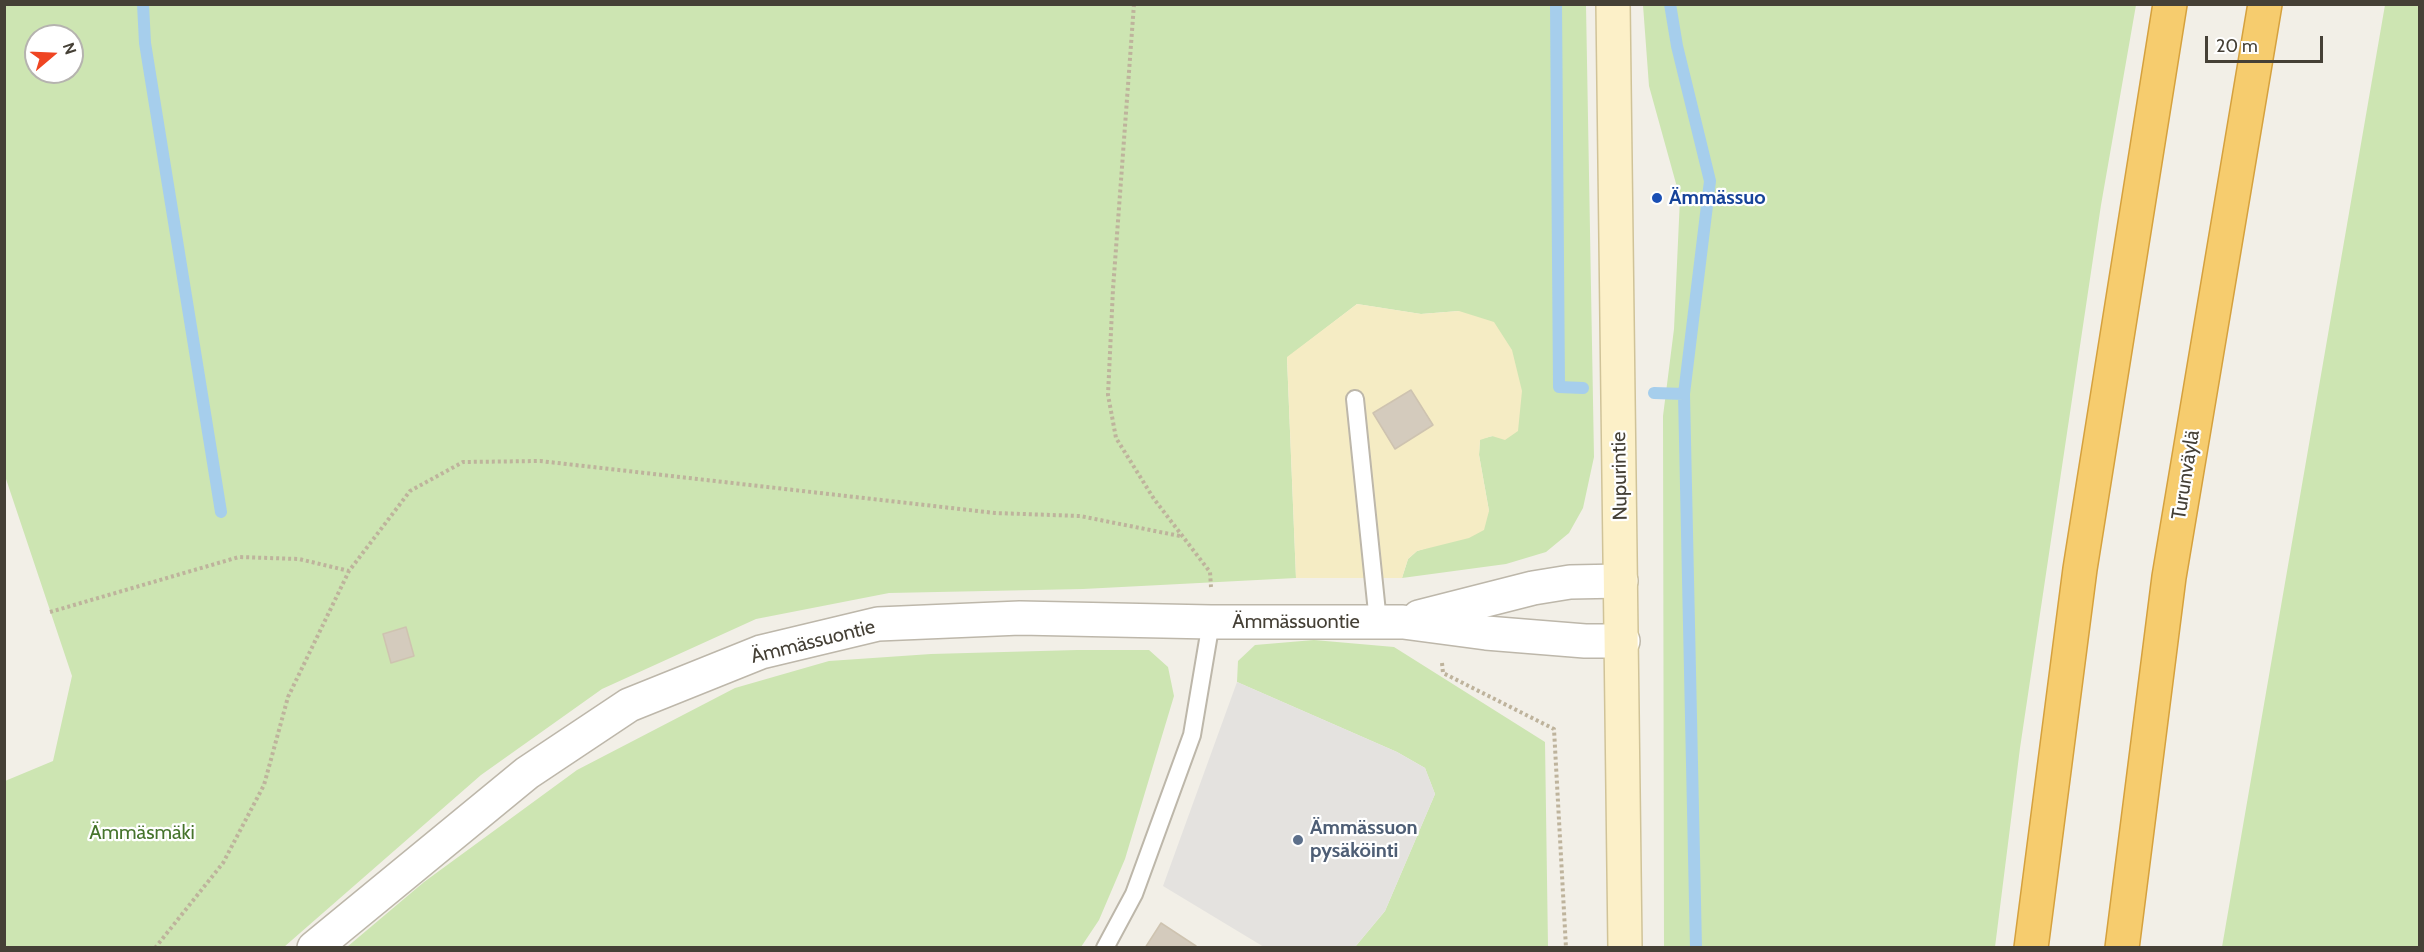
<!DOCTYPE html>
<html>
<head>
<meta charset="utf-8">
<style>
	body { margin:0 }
	#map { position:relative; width:2424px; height:952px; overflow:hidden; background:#f2efe7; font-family:Cabin,sans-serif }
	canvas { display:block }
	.frame { position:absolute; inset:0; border:6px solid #454036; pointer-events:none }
	.north { position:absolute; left:24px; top:24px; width:60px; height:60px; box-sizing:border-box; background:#fff; border:2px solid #b5b3af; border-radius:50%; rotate:71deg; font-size:16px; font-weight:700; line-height:24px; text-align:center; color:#454036 }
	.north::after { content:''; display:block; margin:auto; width:21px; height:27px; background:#ef4522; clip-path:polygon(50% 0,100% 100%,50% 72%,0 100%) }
	.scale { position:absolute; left:2205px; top:36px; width:118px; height:27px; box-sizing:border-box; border:3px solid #454036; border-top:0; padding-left:8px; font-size:18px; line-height:21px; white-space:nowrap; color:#454036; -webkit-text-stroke:4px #fff; paint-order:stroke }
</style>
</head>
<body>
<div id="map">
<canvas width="2424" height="952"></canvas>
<div class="frame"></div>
<div class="north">N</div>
<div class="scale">20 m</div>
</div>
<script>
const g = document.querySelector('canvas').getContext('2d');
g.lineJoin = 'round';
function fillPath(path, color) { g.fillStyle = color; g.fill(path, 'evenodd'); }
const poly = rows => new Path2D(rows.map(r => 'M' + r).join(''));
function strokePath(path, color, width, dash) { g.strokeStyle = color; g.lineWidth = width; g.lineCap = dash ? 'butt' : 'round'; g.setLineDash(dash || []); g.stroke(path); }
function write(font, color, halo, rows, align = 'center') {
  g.font = font + ' Cabin,sans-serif'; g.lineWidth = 4.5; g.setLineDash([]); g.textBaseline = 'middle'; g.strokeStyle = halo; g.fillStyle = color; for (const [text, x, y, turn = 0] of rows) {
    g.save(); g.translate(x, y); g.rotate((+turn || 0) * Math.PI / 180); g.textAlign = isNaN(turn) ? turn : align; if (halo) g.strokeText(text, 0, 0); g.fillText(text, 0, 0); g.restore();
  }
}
const green = poly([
	[5,5,1586,5,1594,457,1583,508,1569,533,1546,552,1506,564,1402,578,1408,559,1417,551,1439,544,1489,511,1479,455,1480,439,1493,436,1459,311,1421,314,1357,304,1287,358,1296,578,1083,589,889,593,756,619,602,689,481,775,284,947,5,948,5,781,53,761,72,676,5,476],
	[36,36,72,36,72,72,36,72],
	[1643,5,2136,5,2101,205,2020,748,1995,947,1664,947,1663,416,1674,329,1680,198,1649,86],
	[2385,5,2420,5,2419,947,2222,947],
	[1314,640,1394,647,1545,742,1548,947,1355,947,1385,911,1435,794,1425,768,1397,752,1237,682,1238,661,1255,645],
	[1077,650,1149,650,1168,667,1174,696,1125,859,1099,920,1081,947,347,947,424,882,577,770,735,688,829,661,931,654]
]);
const sand = poly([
	[1357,304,1421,314,1459,311,1494,322,1512,350,1522,391,1518,431,1505,440,1492,436,1480,440,1479,455,1489,511,1484,530,1469,538,1417,551,1408,559,1402,578,1296,578,1287,357]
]);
const parking = poly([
	[1237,682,1397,752,1425,768,1435,794,1385,911,1355,947,1264,947,1163,886]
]);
const stream = poly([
	[143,4,145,43,221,512],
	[1556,4,1559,387,1583,388],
	[1670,4,1677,46,1710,181,1684,394,1696,948],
	[1654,393,1684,394]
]);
const building = poly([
	[1411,390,1433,425,1395,449,1373,413,1411,390],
	[406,627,414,656,391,663,383,634,406,627],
	[1161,923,1196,946,1195,948,1145,948,1161,923]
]);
const path = poly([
	[1134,4,1113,289,1108,395,1116,438,1154,499,1210,572,1211,587],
	[50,612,239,557,299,559,349,571],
	[1442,663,1443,673,1554,729,1566,948],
	[155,948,223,863,264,785,288,697,349,571,410,491,463,462,540,461,995,513,1080,516,1180,536]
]);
const lane = poly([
	[1355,399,1378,622],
	[1105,948,1134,894,1192,735,1211,622]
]);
const street = poly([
	[1419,617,1533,588,1570,582,1621,581],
	[314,948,527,773,629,705,761,652,878,624,1020,618,1211,622,1403,622,1486,633,1585,641,1623,641]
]);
const secondary = poly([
	[1613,4,1625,948]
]);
const highway = poly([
	[2031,948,2080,569,2170,4],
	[2122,948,2169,577,2265,4]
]);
const markers = [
	[1657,198,6,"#1a4fb4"],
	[1298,840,6,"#5c6f8a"]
];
const transitNames = [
	["Ämmässuo",1669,198]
];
const streetNames = [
	["Turunväylä",2186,475,-81],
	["Nupurintie",1620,476,-91],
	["Ämmässuontie",1296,622],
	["Ämmässuontie",813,642,-14]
];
const serviceNames = [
	["Ämmässuon",1310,828],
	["pysäköinti",1310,851]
];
const parkNames = [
	["Ämmäsmäki",142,833]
];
fillPath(green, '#cde5b2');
fillPath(sand, '#f5ecc4');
fillPath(parking, '#e4e2df');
strokePath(stream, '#a6ceec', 12);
fillPath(building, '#d4cbbd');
strokePath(building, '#cec3b0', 1.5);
strokePath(lane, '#bdb7aa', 20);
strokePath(street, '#bdb7aa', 36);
strokePath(secondary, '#d0c398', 36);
strokePath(highway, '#d5a13e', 36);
strokePath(path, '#beb39c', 4, [3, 3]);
strokePath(lane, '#fff', 16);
strokePath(street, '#fff', 33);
strokePath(secondary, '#fcf0c8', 33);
strokePath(highway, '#f6cc6e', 33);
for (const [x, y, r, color] of markers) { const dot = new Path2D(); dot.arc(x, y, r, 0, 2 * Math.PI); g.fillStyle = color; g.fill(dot); strokePath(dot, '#fff', 2); }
write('bold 20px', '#164399', '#fff', transitNames, 'left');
write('20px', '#454036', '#fff', streetNames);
write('bold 20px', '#4e5e75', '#fff', serviceNames, 'left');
write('20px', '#46742c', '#fff', parkNames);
</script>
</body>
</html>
